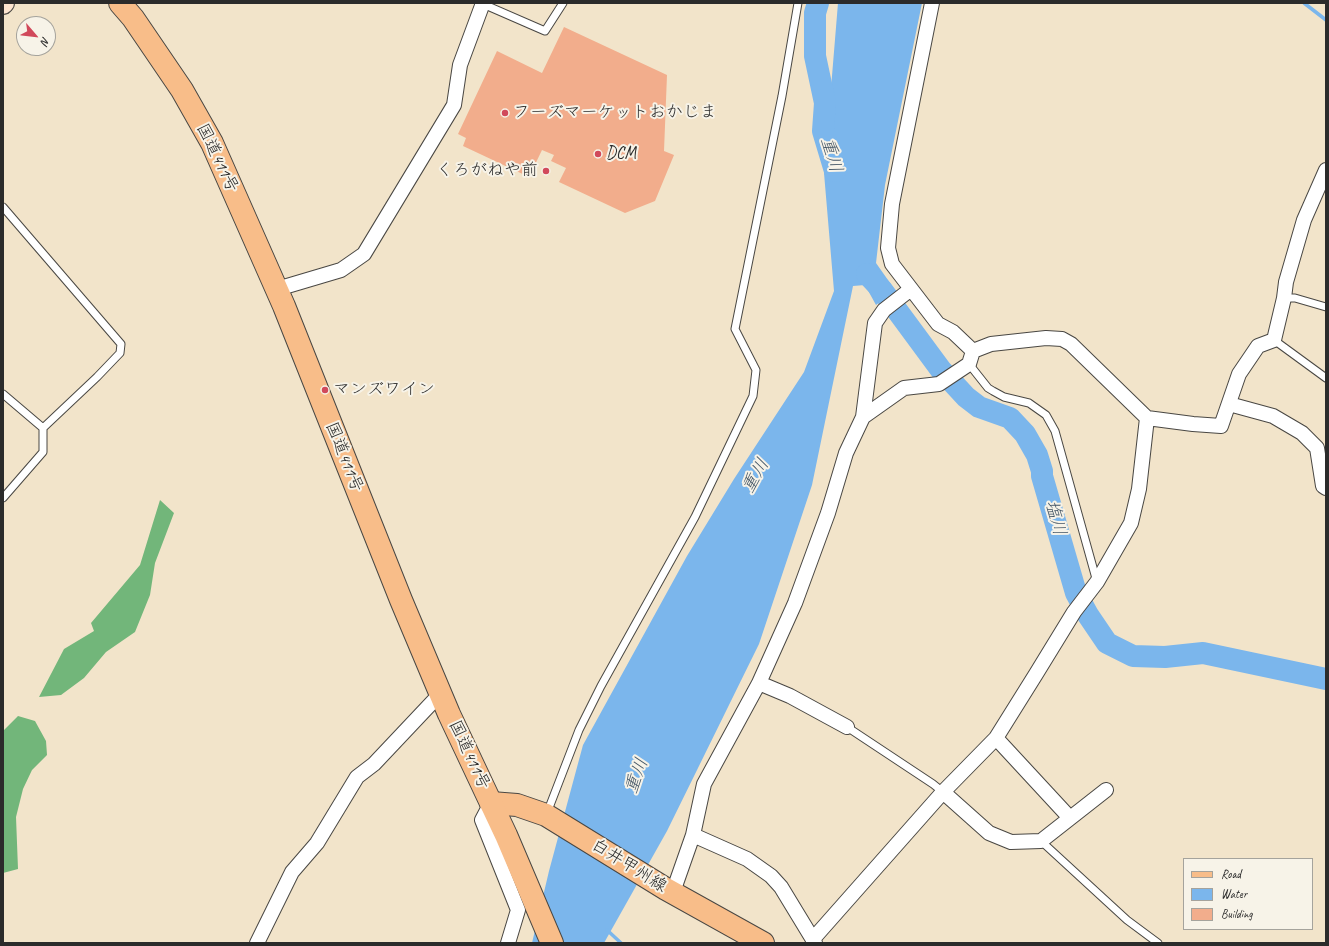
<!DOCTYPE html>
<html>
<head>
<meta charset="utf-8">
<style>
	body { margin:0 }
	#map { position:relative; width:1329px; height:946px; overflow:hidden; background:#f2e4ca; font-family:Caveat,sans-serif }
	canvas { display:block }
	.frame { position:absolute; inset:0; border:4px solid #2b2b2b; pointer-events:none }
	.legend { position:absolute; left:1183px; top:858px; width:130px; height:72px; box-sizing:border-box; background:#f7f3e8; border:1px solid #a5a39c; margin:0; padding:5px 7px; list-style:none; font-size:12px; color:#2b2b2b }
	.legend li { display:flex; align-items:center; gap:8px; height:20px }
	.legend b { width:20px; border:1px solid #a5a39c }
	.north { position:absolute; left:16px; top:16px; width:40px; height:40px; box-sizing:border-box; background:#f7f3e8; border:1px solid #a5a39c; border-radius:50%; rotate:118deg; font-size:11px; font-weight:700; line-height:16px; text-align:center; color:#2b2b2b }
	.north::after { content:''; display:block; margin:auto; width:14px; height:18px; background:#d1495b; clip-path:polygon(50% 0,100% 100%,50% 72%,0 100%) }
</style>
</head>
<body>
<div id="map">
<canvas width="1329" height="946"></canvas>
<div class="frame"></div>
<ul class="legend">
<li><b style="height:5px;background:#f8bd89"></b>Road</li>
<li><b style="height:11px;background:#7bb6ec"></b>Water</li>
<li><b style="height:11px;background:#f2ad8c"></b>Building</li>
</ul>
<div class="north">N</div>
</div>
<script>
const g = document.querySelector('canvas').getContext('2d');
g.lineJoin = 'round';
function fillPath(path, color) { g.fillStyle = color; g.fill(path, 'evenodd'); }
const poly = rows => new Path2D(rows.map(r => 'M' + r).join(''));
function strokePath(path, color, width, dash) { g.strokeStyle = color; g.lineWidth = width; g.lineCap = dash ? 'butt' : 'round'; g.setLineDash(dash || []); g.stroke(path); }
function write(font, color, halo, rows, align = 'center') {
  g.font = font + ' Caveat,"Klee One",sans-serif'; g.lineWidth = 4; g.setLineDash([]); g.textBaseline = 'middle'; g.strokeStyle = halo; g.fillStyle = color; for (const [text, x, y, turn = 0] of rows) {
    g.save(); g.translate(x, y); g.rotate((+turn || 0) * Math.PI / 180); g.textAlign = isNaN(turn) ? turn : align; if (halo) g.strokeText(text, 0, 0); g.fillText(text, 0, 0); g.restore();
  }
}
const forest = poly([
	[160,500,174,513,155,563,150,595,135,632,106,652,84,678,61,695,39,697,64,649,94,631,91,623,140,565],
	[18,716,35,721,46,741,47,755,32,770,23,789,16,817,18,869,3,873,3,731]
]);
const water = poly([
	[838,3,922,3,885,185,876,263,895,290,876,305,865,285,853,286,812,485,759,644,667,831,604,943,532,943,549,871,583,745,687,556,734,479,804,372,834,291,824,173]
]);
const stream = poly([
	[1304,3,1326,20],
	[607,930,621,943]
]);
const river = poly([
	[818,3,815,13,815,56,825,103,823,131,835,171],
	[867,274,882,290,941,370,966,397,979,407,1010,418,1025,434,1037,455,1042,471,1042,476,1076,593,1088,615,1107,643,1133,656,1165,657,1203,653,1326,679]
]);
const building = poly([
	[564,27,667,75,664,151,674,155,655,201,625,213,559,182,566,168,551,161,554,155,542,150,529,177,463,146,466,138,458,134,497,51,542,73]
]);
const lane = poly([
	[483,4,545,31,563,3],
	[3,207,121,344,120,353,97,377,43,428,43,452,3,498],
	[1284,298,1295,298,1326,307],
	[1274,340,1326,378],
	[969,364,988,388,993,391,1004,397,1029,403,1046,415,1055,431,1097,582],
	[3,394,43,428],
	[847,727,933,784,943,792],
	[547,813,579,730,601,686,695,517,753,396,756,370,735,329,782,96,798,3],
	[1041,841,1127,920,1158,943]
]);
const street = poly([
	[932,3,892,204,888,248,892,264,938,324,953,332,973,351],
	[277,289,341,270,364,254,454,105,460,65,483,3],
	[1229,404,1273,416,1302,433,1317,448,1323,486,1326,488],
	[863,417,875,323,884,310,911,289],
	[759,683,790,696,847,727],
	[996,738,1070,818],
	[943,792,989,833,1011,842,1041,841,1106,790],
	[491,803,482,820,518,910,508,943],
	[673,892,693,835],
	[813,939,943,792,996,738,1036,674,1074,612,1097,582,1131,523,1139,489,1147,418],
	[257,943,292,872,317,843,357,777,374,764,441,693],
	[815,943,781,887,771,876,747,859,693,835,704,784,759,683,795,603,828,513,846,453,863,417,904,388,939,384,969,364,973,351,991,344,1046,338,1062,339,1071,344,1147,418,1193,424,1221,426,1239,374,1258,346,1274,340,1284,298,1286,282,1304,220,1326,170]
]);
const secondary = poly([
	[3,4,4,3]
]);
const primary = poly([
	[491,803,517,805,546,815,666,889,763,943]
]);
const highway = poly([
	[120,3,133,18,182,90,212,143,284,306,401,600,449,714,506,835,552,943]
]);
const markers = [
	[505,113,4,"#d1495b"],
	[598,154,4,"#d1495b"],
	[546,171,4,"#d1495b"],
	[325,390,4,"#d1495b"]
];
const poiNames = [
	["フーズマーケットおかじま",513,113],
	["DCM",606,154],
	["くろがねや前",538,171,"right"],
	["マンズワイン",333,390]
];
const streetNames = [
	["国道411号",217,158,64],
	["国道411号",344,457,68],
	["国道411号",469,755,65],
	["白井甲州線",629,866,32]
];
const waterNames = [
	["重川",831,155,74],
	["重川",756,476,-60],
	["塩川",1055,518,75],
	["重川",637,776,-70]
];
fillPath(forest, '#72b67a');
fillPath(water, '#7bb6ec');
strokePath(stream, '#7bb6ec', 3.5);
strokePath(river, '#7bb6ec', 22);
fillPath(building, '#f2ad8c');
strokePath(lane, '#494743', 9);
strokePath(street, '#494743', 16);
strokePath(secondary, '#494743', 22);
strokePath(primary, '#494743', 24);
strokePath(highway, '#494743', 24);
strokePath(lane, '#fff', 7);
strokePath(street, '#fff', 14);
strokePath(secondary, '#fce5d0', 20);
strokePath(primary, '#f8bd89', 22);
strokePath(highway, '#f8bd89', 22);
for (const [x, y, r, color] of markers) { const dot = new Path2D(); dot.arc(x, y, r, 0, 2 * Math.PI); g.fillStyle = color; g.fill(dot); strokePath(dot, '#f7f3e8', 1.5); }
write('17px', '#2b2b2b', '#f7f3e8', poiNames, 'left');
write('17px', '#2b2b2b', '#f7f3e8', streetNames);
write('italic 18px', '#435565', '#f7f3e8', waterNames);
</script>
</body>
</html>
